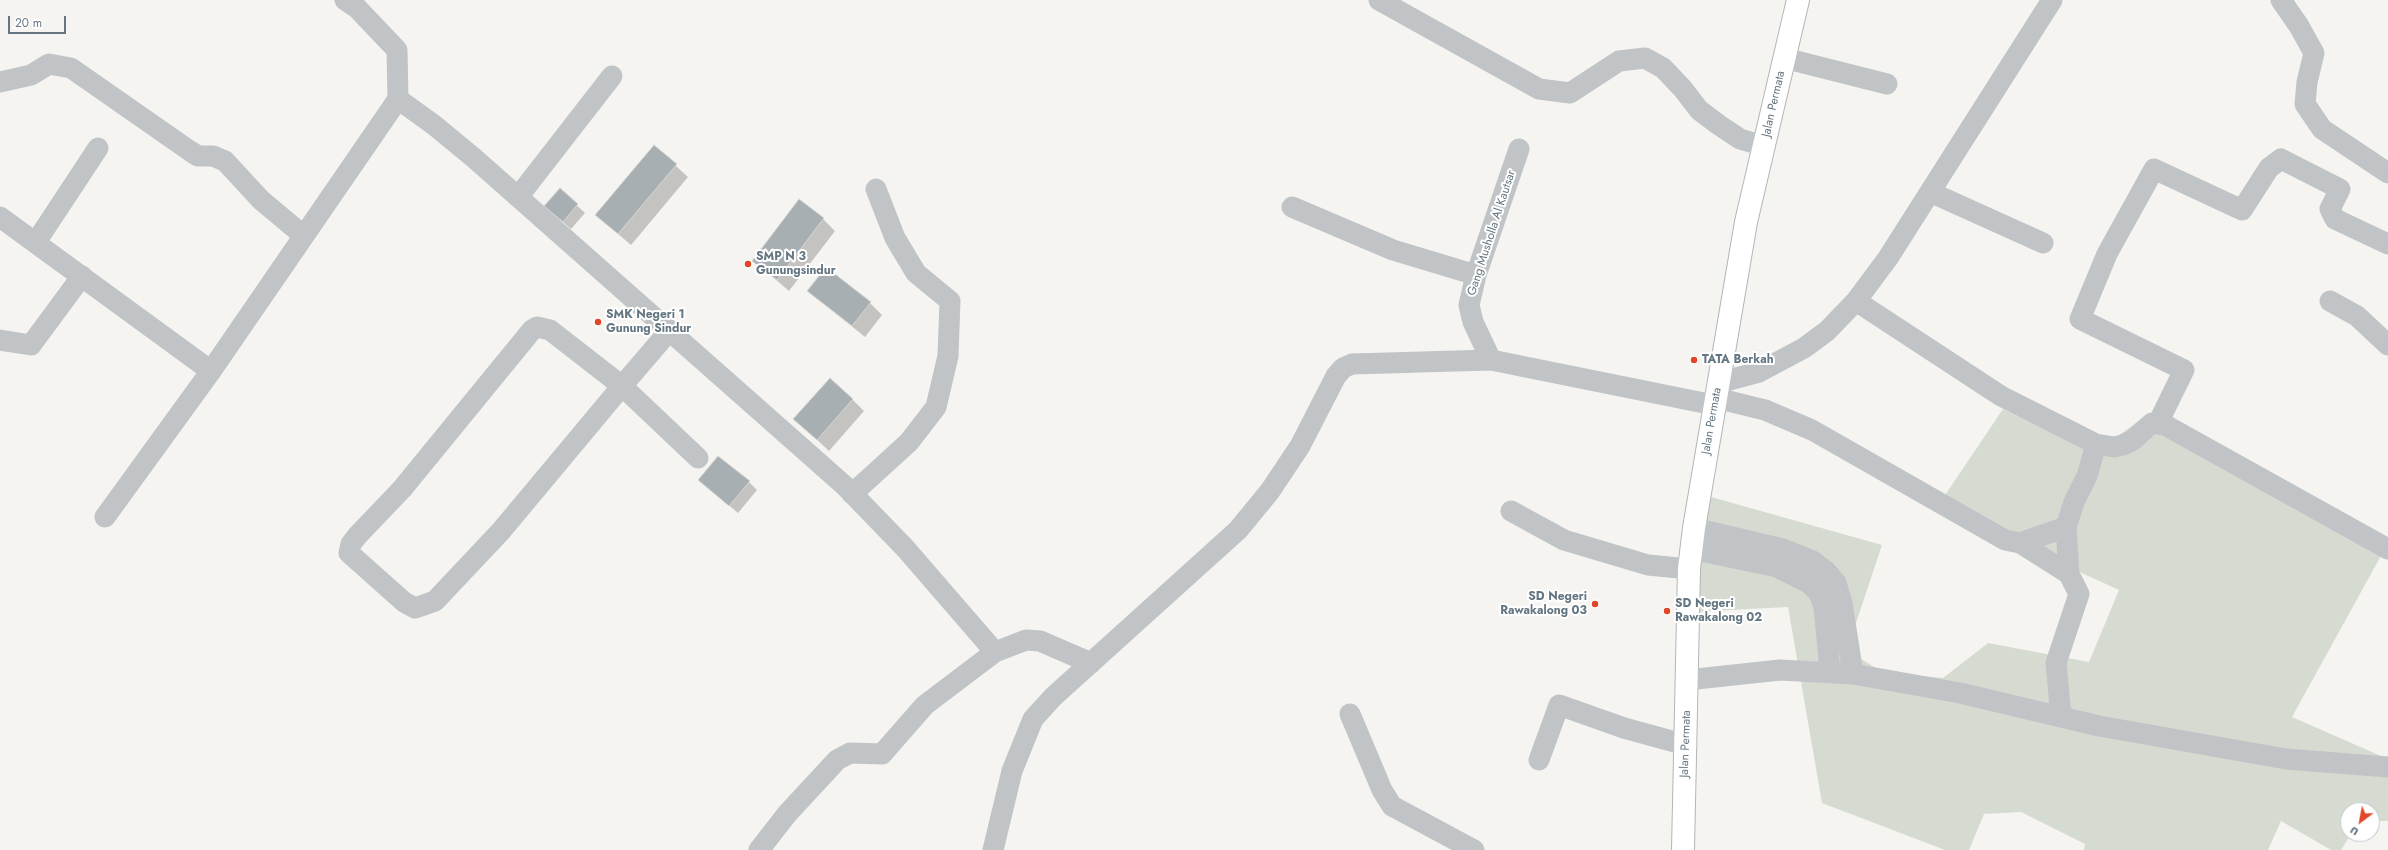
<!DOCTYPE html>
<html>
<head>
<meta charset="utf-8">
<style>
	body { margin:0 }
	#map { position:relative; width:2388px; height:850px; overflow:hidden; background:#f5f4f1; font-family:Jost,sans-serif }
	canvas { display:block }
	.north { position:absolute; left:2340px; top:802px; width:40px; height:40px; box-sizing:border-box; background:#fff; border:1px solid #c1c8cd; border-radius:50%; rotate:212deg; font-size:11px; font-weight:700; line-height:16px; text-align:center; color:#647681 }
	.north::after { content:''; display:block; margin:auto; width:14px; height:18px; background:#de4727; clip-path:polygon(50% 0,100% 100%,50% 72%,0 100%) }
	.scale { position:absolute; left:8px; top:16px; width:58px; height:18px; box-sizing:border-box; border:2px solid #647681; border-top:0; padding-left:5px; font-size:12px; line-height:14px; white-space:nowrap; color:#647681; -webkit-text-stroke:3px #fff; paint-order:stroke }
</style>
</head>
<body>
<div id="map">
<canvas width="2388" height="850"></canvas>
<div class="north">U</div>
<div class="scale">20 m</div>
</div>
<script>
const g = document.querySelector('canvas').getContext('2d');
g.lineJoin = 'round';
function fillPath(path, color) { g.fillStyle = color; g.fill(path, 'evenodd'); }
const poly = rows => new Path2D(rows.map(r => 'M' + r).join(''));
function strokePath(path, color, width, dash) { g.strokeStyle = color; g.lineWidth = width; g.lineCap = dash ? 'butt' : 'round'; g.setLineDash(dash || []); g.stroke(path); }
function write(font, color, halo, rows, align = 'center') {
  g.font = font + ' Jost,sans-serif'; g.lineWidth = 4; g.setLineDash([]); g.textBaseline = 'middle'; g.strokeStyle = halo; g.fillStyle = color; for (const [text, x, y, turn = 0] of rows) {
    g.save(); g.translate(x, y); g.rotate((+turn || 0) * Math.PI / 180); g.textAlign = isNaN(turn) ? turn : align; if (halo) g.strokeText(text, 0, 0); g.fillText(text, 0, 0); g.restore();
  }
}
const green = poly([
	[2003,409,2095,453,2145,416,2382,554,2292,717,2388,759,2388,821,2372,821,2372,810,2348,810,2348,834,2351,834,2341,850,2331,850,2281,821,2268,850,2084,850,2085,844,2021,812,1984,814,1969,850,1945,850,1822,803,1788,607,1692,612,1704,495,1882,545,1847,650,1882,672,1943,678,1988,643,2089,662,2119,590,1937,507]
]);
const shadow = poly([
	[654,146,688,177,631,245,596,215],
	[560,190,585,213,571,229,554,214],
	[823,219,835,231,789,291,753,260],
	[808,291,870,303,882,315,865,337],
	[852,399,864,411,829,451,795,419],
	[699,480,749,482,757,490,738,513]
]);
const building = poly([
	[654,145,677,164,618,234,595,215,654,145],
	[560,188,578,204,563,222,544,206,560,188],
	[799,199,824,218,777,280,752,261,799,199],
	[826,267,871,302,852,326,807,291,826,267],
	[830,378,853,399,817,440,793,419,830,378],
	[718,456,750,481,729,506,698,480,718,456]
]);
const minor = poly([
	[1379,0,1539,89,1570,93,1619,61,1645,58,1663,68,1683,89,1699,110,1719,125,1740,139,1764,146],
	[2281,0,2299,26,2314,53,2307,82,2305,104,2322,129,2388,173],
	[1784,58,1887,84],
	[0,82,31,75,49,64,71,68,190,151,198,156,213,156,225,161,261,200,304,236],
	[398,99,434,125,474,158,845,486,905,548,995,652,1026,640,1040,641,1091,663],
	[1930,192,2043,243],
	[518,197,612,76],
	[1292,207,1393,250,1476,275],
	[0,217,211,371],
	[36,242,98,148],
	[1856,301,2001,396,2096,444,2114,447,2123,445,2133,440,2152,423,2165,425,2388,549],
	[2330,301,2357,316,2388,345],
	[670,330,622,386,501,531,435,601,415,608,404,602,349,553,351,544,357,536,402,489,532,330,537,327,550,330,622,386,698,458],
	[0,340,31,345,82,276],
	[1491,360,1473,322,1469,305,1476,275,1519,149],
	[1718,383,1759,372,1804,348,1827,331,1856,301,1888,258,2052,0],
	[1716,398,1765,410,1812,430,2005,540,2020,543,2066,527,2074,502,2087,476,2096,444],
	[2158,423,2184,370,2080,319,2107,254,2154,169,2242,210,2269,168,2281,159,2340,189,2330,209,2335,219,2388,244],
	[852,494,909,442,936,407,948,356,950,301,916,273,895,238,876,189],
	[1511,511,1564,540,1648,565,1689,569],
	[105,517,211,371,398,99,397,50,357,8,345,0],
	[2066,527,2069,574],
	[1694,528,1783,549,1813,561,1826,571,1836,583,1842,603,1853,674],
	[2020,543,2069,574,2079,594,2056,663,2061,717],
	[1691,549,1777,567,1809,583,1819,593,1824,607,1830,671],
	[1687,680,1780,670,1853,674,1960,693,2099,726,2286,759,2388,767],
	[1350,714,1382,790,1392,806,1474,850],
	[1539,760,1559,705,1624,728,1686,745],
	[759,850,787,814,837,760,850,753,882,754,925,705,995,652],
	[993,850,1012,771,1033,719,1053,697,1238,530,1270,491,1300,446,1336,376,1343,368,1352,364,1491,360,1714,405]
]);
const major = poly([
	[1683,850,1689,569,1694,528,1746,222,1798,0]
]);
const markers = [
	[748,264,4,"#de4727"],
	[598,322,4,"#de4727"],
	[1694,360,4,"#de4727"],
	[1595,604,4,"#de4727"],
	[1667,611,4,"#de4727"]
];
const streetNames = [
	["Jalan Permata",1774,104,-77],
	["Gang Musholla Al Kautsar",1492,233,-72],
	["Jalan Permata",1712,421,-80],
	["Jalan Permata",1686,744,-88]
];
const poiNames = [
	["SMP N 3",756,257],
	["Gunungsindur",756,271],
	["SMK Negeri 1",606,315],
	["Gunung Sindur",606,329],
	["TATA Berkah",1702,360],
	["SD Negeri",1587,597,"right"],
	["Rawakalong 03",1587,611,"right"],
	["SD Negeri",1675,604],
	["Rawakalong 02",1675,618]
];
fillPath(green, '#d6dbd2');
fillPath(shadow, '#0003');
fillPath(building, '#a7afb3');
strokePath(building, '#d6d6d4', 1);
strokePath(major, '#b1b6b9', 24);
strokePath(minor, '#c0c4c7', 21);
strokePath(major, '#fff', 22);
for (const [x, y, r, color] of markers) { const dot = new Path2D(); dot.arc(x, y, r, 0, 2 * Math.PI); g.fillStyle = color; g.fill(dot); strokePath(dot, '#fff', 1.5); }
write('12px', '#647681', '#fff', streetNames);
write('bold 12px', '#647681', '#fff', poiNames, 'left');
</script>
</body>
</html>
